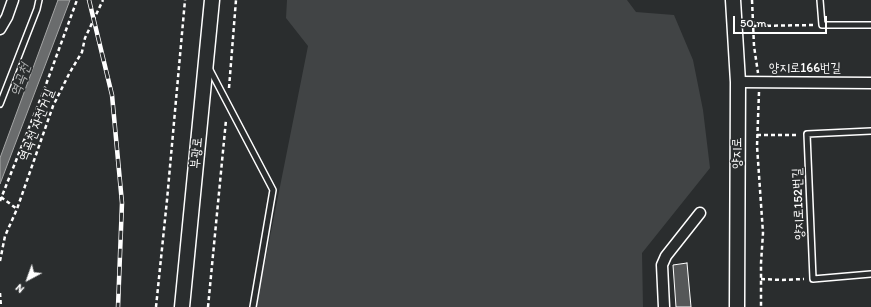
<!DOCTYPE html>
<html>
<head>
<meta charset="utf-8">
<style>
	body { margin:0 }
	#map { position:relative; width:871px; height:307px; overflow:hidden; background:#2a2d2e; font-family:Itim,sans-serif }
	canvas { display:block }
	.north { position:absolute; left:8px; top:259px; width:40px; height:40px; -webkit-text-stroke:3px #2a2d2e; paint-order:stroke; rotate:221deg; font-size:11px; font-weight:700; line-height:16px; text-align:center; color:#fff }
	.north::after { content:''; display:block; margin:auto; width:14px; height:18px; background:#fff; clip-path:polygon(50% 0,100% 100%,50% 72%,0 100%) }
	.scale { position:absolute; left:733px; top:16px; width:94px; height:18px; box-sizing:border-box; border:2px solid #fff; border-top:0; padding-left:5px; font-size:12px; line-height:14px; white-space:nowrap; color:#fff; -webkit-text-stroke:3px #2a2d2e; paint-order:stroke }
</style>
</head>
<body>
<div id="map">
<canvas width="871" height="307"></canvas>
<div class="north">N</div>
<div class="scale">50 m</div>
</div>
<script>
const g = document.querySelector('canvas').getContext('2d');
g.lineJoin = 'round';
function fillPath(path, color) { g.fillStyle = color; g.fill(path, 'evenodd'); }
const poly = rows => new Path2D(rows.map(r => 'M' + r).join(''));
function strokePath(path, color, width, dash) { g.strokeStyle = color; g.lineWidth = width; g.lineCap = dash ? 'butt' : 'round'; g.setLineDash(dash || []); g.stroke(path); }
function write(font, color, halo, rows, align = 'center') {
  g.font = font + ' Itim,"Poor Story",sans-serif'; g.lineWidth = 3.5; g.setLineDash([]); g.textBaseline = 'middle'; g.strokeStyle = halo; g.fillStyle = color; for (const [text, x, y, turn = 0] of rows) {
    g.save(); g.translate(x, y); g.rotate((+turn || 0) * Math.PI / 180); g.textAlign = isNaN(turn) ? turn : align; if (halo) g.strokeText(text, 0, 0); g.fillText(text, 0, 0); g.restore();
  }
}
const green = poly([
	[287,0,627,0,636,12,674,15,693,60,703,110,710,168,642,253,643,307,256,307,308,46,286,18]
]);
const water = poly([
	[58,0,70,0,0,184,0,158,58,0]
]);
const building = poly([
	[687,263,691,307,676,307,673,265,687,263]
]);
const path = poly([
	[752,0,754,46,758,73],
	[753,26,815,25],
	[229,88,236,0],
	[759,92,757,146,763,233,761,263,761,307],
	[757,135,799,135],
	[1,197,17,209],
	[0,201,44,90,77,0],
	[0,261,5,236,17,209,53,106,70,72,82,52,85,38,103,0],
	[761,279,782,280,804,279],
	[0,293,1,307],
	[156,307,167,200,185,0],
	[208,307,226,120]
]);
const lane = poly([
	[820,0,822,25,871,25],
	[209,68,273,190,253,307],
	[0,104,37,9,39,0],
	[871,131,807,134,813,279,871,274]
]);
const street = poly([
	[0,29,7,17,13,0],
	[738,82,871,83],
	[664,307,662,265,666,256,700,213]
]);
const secondary = poly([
	[733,0,738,82,737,307],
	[182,307,212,0]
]);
const rail = poly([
	[89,0,112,95,122,203,118,307]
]);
const streetNames = [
	["양지로166번길",805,69],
	["역곡천 자전거길",37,125,-69],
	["부광로",197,153,-85],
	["양지로",738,153,-90],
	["양지로152번길",799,204,-92]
];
const waterNames = [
	["역곡천",21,80,-70]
];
fillPath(green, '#414445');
fillPath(water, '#6a6c6d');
strokePath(water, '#a6a7a7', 1);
fillPath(building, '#555758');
strokePath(building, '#fff', 1);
strokePath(lane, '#fff', 8);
strokePath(street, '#fff', 13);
strokePath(secondary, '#fff', 17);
strokePath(path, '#fff', 2.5, [4, 3]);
strokePath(lane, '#2a2d2e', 5);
strokePath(street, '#2a2d2e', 10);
strokePath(secondary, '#2a2d2e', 14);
strokePath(rail, '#fff', 4.5);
strokePath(rail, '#2a2d2e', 3, [9]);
write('13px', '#fff', '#2a2d2e', streetNames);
write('italic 14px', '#b4b6b6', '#2a2d2e', waterNames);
</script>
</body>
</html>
